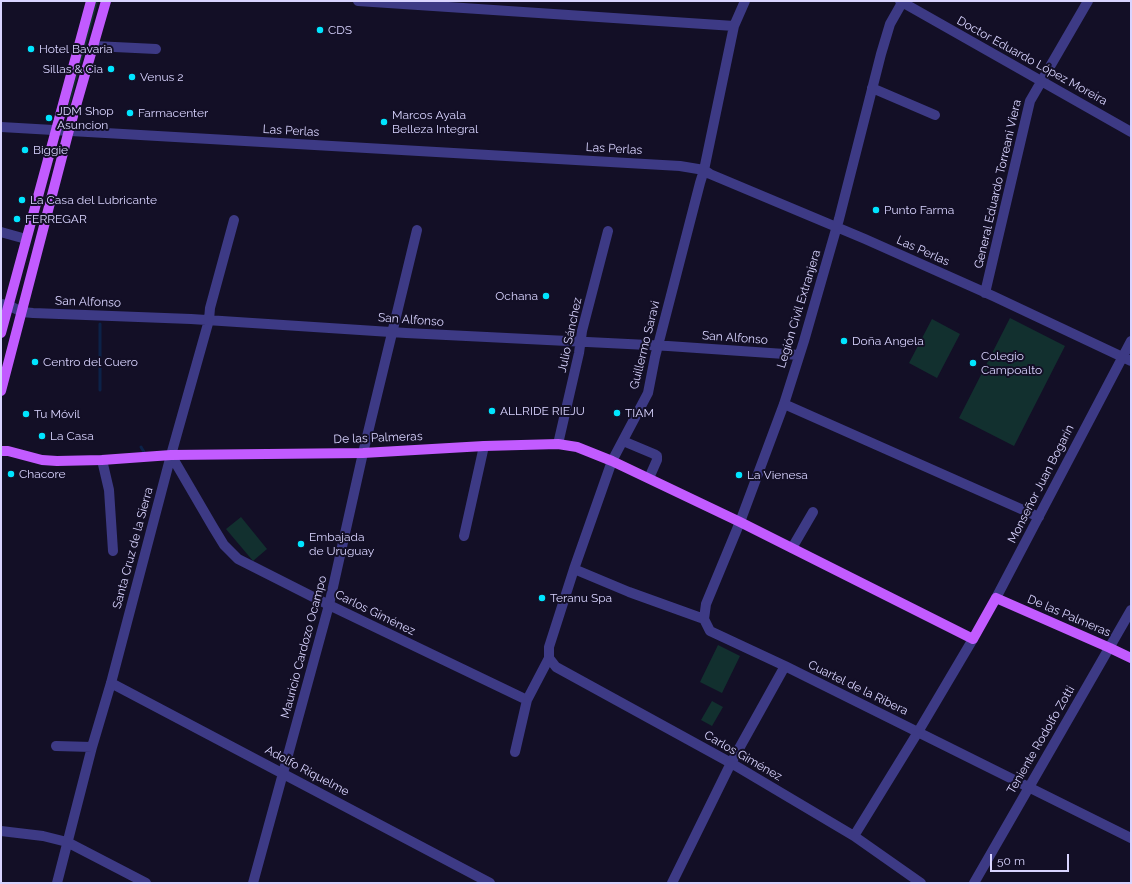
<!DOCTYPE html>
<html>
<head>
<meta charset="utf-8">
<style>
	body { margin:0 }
	#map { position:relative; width:1132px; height:884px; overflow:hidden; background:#130f26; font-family:Raleway,sans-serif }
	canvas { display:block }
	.frame { position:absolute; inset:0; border:2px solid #d9d4ff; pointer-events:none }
	.scale { position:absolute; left:990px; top:854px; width:79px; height:18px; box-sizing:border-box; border:2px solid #d9d4ff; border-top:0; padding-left:5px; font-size:12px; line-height:14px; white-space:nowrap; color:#d9d4ff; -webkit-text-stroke:3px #130f26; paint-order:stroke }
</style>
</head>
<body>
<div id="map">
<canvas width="1132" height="884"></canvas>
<div class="frame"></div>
<div class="scale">50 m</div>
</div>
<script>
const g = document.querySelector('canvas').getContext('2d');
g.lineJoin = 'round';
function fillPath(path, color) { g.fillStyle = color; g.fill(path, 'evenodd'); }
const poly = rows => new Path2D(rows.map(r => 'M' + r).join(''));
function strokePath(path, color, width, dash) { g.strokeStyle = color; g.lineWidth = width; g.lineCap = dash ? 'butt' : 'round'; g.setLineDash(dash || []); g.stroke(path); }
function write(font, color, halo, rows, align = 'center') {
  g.font = font + ' Raleway,sans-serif'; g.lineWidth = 4; g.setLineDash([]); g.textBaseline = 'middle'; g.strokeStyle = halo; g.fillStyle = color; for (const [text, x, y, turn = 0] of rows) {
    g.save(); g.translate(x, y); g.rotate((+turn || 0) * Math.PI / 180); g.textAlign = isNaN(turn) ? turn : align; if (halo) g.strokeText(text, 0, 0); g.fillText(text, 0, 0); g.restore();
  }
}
const green = poly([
	[95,1,98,1,67,115,66,115],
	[1010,318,1065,346,1014,446,959,418],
	[932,319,960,334,937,378,909,363],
	[241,517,267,549,253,561,226,529],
	[718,645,740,656,722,693,700,682],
	[712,701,723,707,712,726,701,720]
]);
const stream = poly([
	[100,324,100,390],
	[141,447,144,452]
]);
const minor = poly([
	[358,1,734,26],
	[900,1,1131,132],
	[94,46,156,49],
	[872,88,935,115],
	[1,127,680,166,704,170,710,174,865,239,993,296,1131,361],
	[1,232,26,239],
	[985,293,1030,101,1088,1],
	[1,304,8,305,22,312,33,313,191,319,406,333,668,346,799,355],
	[784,404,1039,517],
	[623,441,654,454,657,456,657,460,649,478],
	[558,444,579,353,582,331,608,231],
	[171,455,213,527,224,545,238,559,329,605,527,700],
	[102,460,109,490,113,551],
	[464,536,484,446],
	[792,548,813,512],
	[574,569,629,592,704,619,710,631,785,666,1131,838],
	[996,598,1131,341],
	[704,619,706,604,740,522,784,404,804,341,839,219,881,54,890,24,903,1],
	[549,658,556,667,731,763,854,836,921,883],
	[111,683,490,883],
	[56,746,92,747],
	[515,752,527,700,549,658,549,647,574,569,612,461,648,393,655,357,700,183,704,170,734,26,745,1],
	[1,831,43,836,67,842,146,883],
	[854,836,918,732,973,639],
	[57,883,92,747,111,683,171,455,209,320,210,308,234,220],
	[253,883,329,605,363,453,417,230],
	[672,883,731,763,785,666],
	[974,883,1131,610]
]);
const major = poly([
	[1,333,91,1],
	[1,391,69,130,106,1],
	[1,451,8,451,42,460,57,461,102,460,171,455,363,453,484,446,558,444,577,447,612,461,740,522,973,639,996,598,1110,648,1131,658]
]);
const markers = [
	[320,30,4,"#00e5ff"],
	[31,49,4,"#00e5ff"],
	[111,69,4,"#00e5ff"],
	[132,77,4,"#00e5ff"],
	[130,113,4,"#00e5ff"],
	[49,118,4,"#00e5ff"],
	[384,122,4,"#00e5ff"],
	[25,150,4,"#00e5ff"],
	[22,200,4,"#00e5ff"],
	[876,210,4,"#00e5ff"],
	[17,219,4,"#00e5ff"],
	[546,296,4,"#00e5ff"],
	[844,341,4,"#00e5ff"],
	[35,362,4,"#00e5ff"],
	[973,363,4,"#00e5ff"],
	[492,411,4,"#00e5ff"],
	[617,413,4,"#00e5ff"],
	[26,414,4,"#00e5ff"],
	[42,436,4,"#00e5ff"],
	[11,474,4,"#00e5ff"],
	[739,475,4,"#00e5ff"],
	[301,544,4,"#00e5ff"],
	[542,598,4,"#00e5ff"]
];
const poiNames = [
	["CDS",328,30],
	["Hotel Bavaria",39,49],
	["Sillas & Cia",103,69,"right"],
	["Venus 2",140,77],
	["JDM Shop",57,111],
	["Asuncion",57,125],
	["Farmacenter",138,113],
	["Marcos Ayala",392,115],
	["Belleza Integral",392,129],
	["Biggie",33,150],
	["La Casa del Lubricante",30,200],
	["Punto Farma",884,210],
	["FERREGAR",25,219],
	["Ochana",538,296,"right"],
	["Doña Angela",852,341],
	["Colegio",981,356],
	["Campoalto",981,370],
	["Centro del Cuero",43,362],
	["ALLRIDE RIEJU",500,411],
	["TIAM",625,413],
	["Tu Móvil",34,414],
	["La Casa",50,436],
	["Chacore",19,474],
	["La Vienesa",747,475],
	["Embajada",309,537],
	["de Uruguay",309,551],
	["Teranu Spa",550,598]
];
const streetNames = [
	["Doctor Eduardo López Moreira",1032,61,29],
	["Las Perlas",291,131,3],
	["Las Perlas",614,149,3],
	["General Eduardo Torreani Viera",998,184,-77],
	["Las Perlas",923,251,24],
	["San Alfonso",88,302,2],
	["Legión Civil Extranjera",799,309,-73],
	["San Alfonso",411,320,4],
	["Julio Sánchez",570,335,-78],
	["San Alfonso",735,338,4],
	["Guillermo Saravi",645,345,-76],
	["De las Palmeras",378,438,-2],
	["Monseñor Juan Bogarín",1041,484,-63],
	["Santa Cruz de la Sierra",133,548,-75],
	["Carlos Giménez",375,613,26],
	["De las Palmeras",1069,616,23],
	["Mauricio Cardozo Ocampo",304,647,-75],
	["Cuartel de la Ribera",858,688,26],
	["Teniente Rodolfo Zotti",1041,740,-60],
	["Carlos Giménez",743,756,30],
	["Adolfo Riquelme",307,771,28]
];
fillPath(green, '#12302f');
strokePath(stream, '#0c2248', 3);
strokePath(minor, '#3d3a85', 10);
strokePath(major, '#c25bff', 10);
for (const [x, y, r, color] of markers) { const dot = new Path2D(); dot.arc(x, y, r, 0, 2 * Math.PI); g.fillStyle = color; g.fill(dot); strokePath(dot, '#130f26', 1.5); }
write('12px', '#d9d4ff', '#130f26', poiNames, 'left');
write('12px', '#d9d4ff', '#130f26', streetNames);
</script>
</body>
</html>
